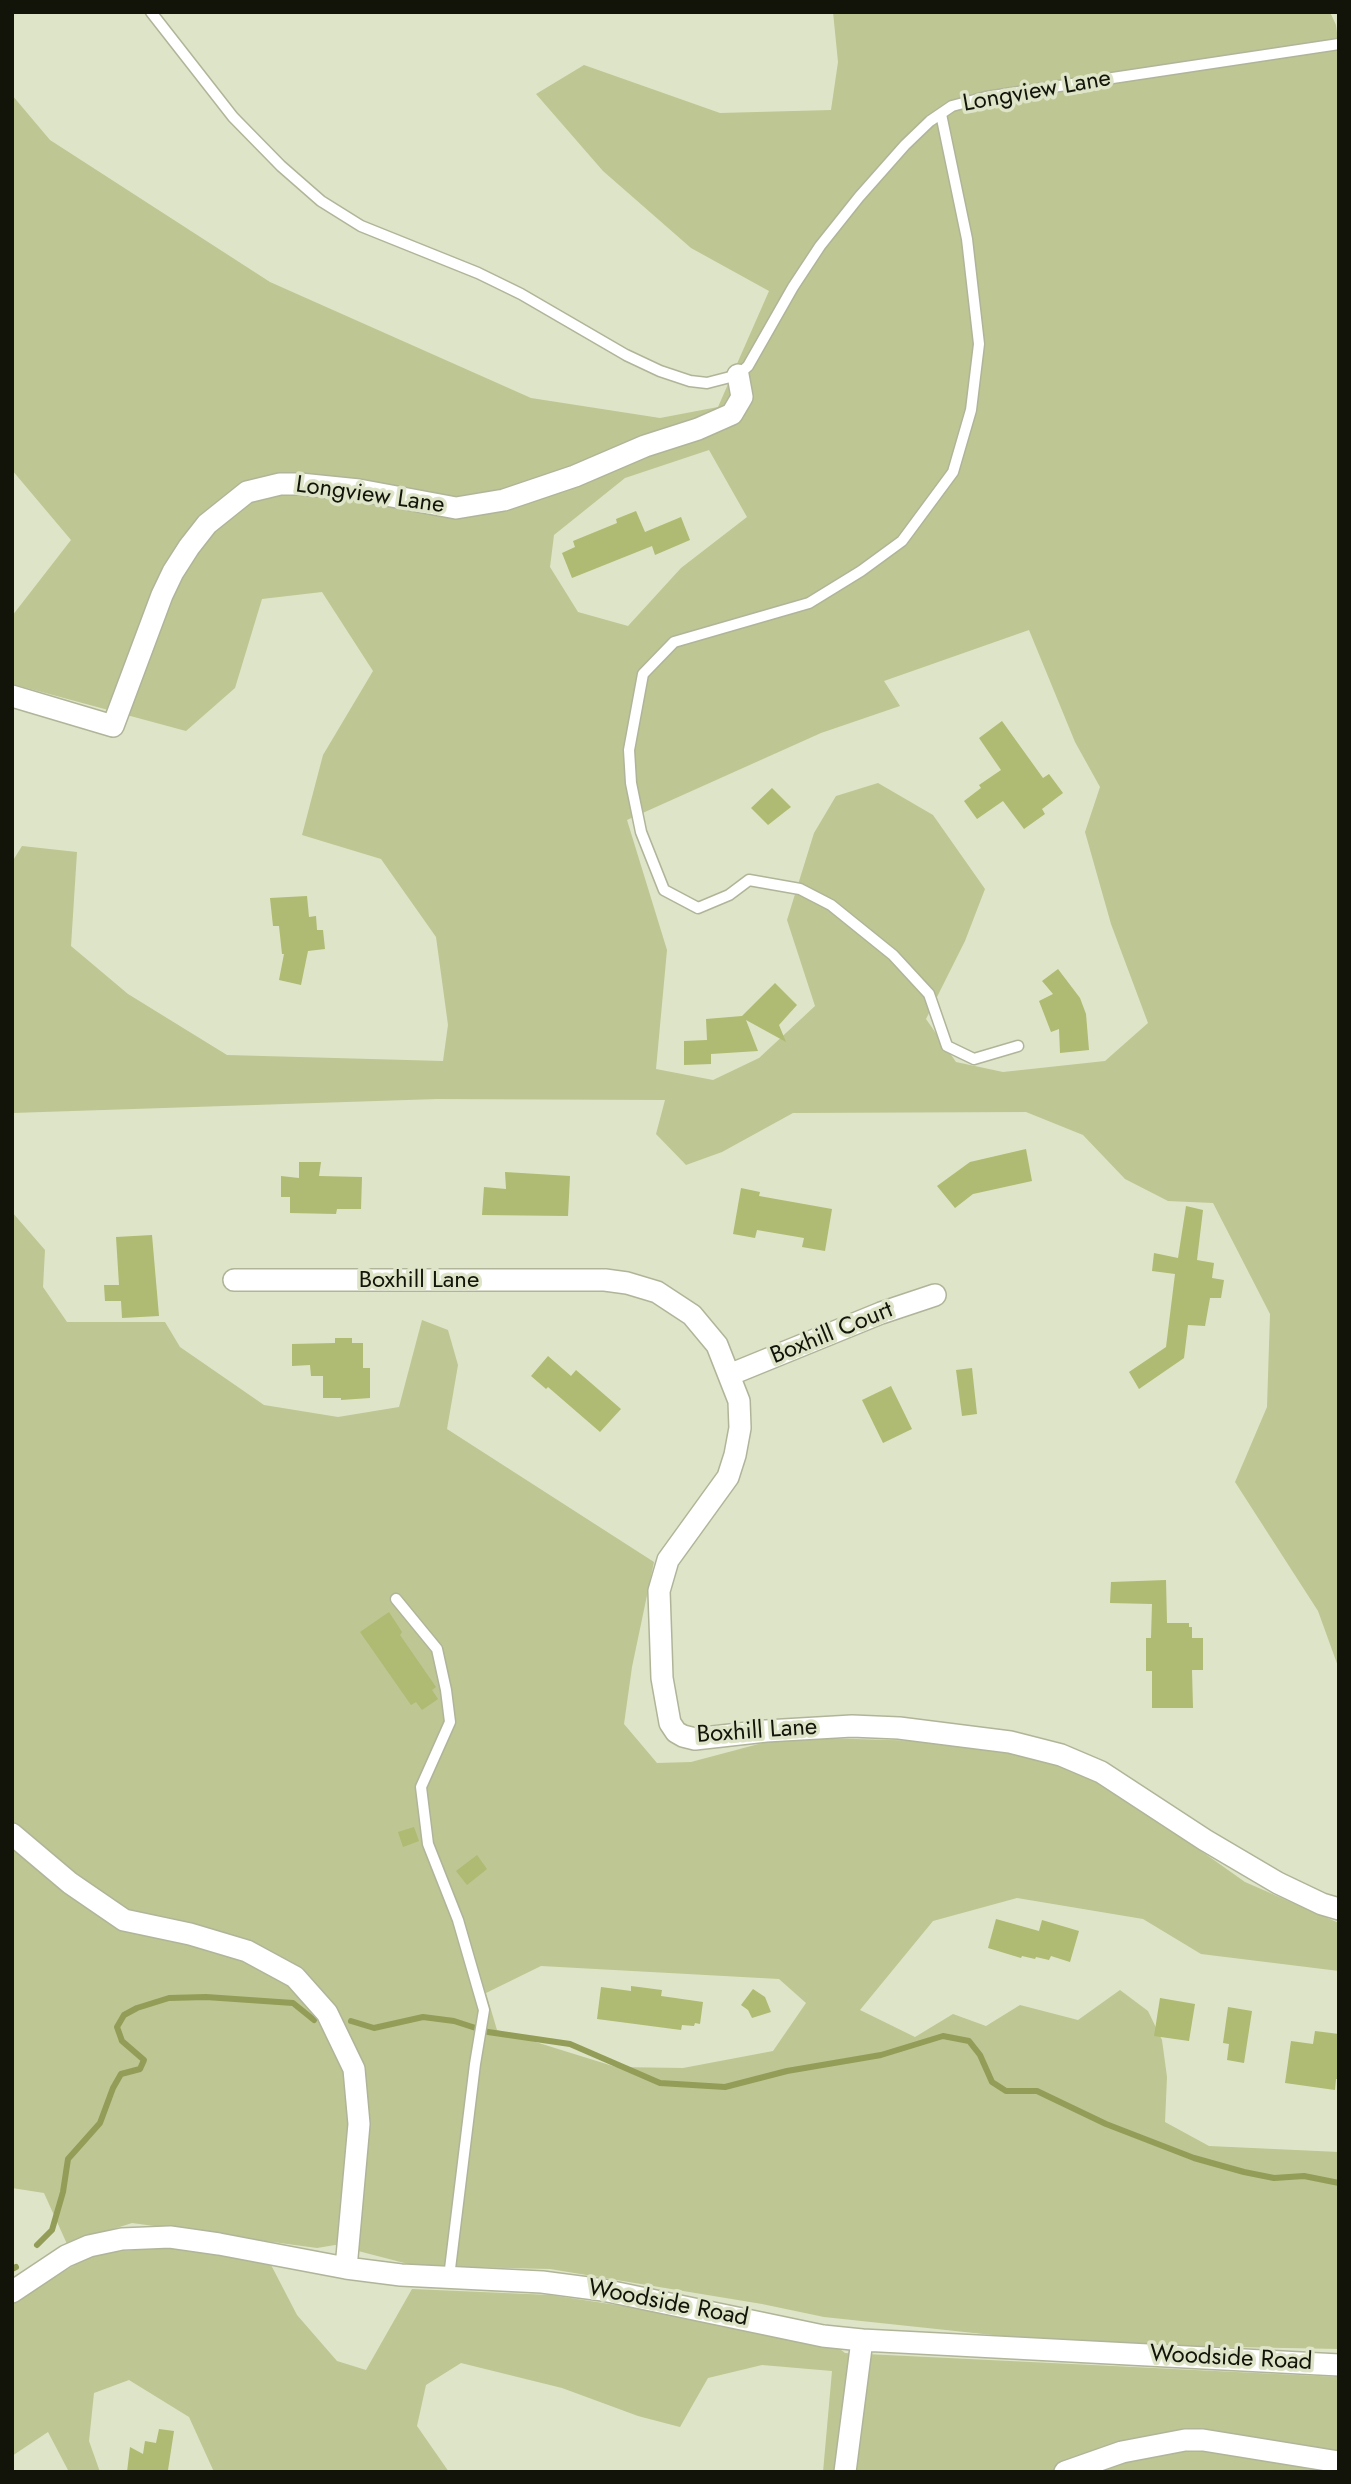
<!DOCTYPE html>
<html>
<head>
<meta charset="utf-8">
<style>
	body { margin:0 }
	#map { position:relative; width:1351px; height:2484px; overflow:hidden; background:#dee4c7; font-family:Jost,sans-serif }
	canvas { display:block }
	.frame { position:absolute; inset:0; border:14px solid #12140a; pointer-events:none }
</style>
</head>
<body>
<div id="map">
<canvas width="1351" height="2484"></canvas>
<div class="frame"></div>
</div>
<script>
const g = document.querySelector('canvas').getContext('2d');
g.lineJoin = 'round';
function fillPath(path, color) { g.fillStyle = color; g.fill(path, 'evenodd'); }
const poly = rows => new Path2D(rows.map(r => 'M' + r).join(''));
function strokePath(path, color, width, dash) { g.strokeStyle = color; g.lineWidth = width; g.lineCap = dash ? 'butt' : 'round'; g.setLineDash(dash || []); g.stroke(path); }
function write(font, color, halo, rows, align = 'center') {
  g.font = font + ' Jost,sans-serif'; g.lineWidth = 7; g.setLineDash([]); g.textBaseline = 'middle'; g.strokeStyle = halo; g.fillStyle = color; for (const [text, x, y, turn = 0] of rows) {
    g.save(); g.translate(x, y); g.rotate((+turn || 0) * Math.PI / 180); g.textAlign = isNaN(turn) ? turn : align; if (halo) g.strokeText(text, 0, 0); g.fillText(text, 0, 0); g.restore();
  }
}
const green = poly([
	[833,12,1330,12,1336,25,1339,48,1339,1669,1318,1611,1235,1482,1267,1407,1270,1314,1213,1203,1168,1201,1125,1179,1083,1135,1026,1112,793,1113,722,1152,686,1165,656,1134,665,1100,437,1099,12,1113,12,862,22,846,77,852,71,946,128,994,227,1055,443,1061,448,1025,436,937,381,859,302,835,323,755,373,671,322,592,262,599,235,688,186,731,12,684,12,616,71,540,12,470,12,95,50,140,270,282,531,398,660,418,718,407,769,291,691,248,603,171,536,94,584,65,720,113,831,110,838,62],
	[709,450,747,517,681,568,628,626,578,612,550,567,554,535,625,478],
	[1029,630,1075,742,1100,787,1085,832,1111,924,1148,1023,1105,1061,1003,1072,956,1062,926,1019,965,941,985,889,933,815,878,783,836,796,814,833,787,920,815,1006,759,1058,713,1080,656,1069,667,950,627,820,821,733,900,706,884,681],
	[12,1212,45,1250,43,1287,67,1322,165,1322,180,1347,264,1405,338,1417,399,1407,422,1320,448,1330,458,1365,447,1429,654,1562,632,1667,624,1724,657,1763,691,1762,785,1737,959,1742,1056,1763,1112,1788,1245,1882,1339,1923,1339,1971,1201,1954,1143,1919,1017,1898,933,1921,860,2010,915,2037,953,2014,986,2026,1020,2005,1078,2020,1120,1990,1148,2011,1162,2040,1167,2077,1165,2122,1209,2146,1339,2152,1339,2349,1077,2344,824,2317,762,2304,550,2269,416,2266,335,2245,317,2248,132,2223,67,2244,44,2193,12,2188],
	[541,1966,779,1979,806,2003,773,2051,683,2068,616,2067,497,2030,486,1993],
	[165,2247,270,2263,297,2315,337,2361,366,2370,412,2289,550,2295,823,2336,845,2353,1339,2377,1339,2472,823,2472,832,2371,762,2365,708,2378,680,2427,638,2416,562,2388,461,2363,426,2385,417,2426,449,2472,214,2472,189,2417,129,2380,94,2393,89,2441,100,2472,69,2472,48,2432,12,2456,12,2304,92,2254]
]);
const stream = poly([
	[351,2021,374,2028,423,2017,454,2021,488,2032,570,2044,660,2083,725,2087,787,2071,881,2055,943,2036,969,2041,980,2055,992,2082,1006,2091,1037,2091,1106,2124,1194,2158,1244,2172,1274,2178,1304,2176,1339,2183],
	[37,2245,52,2230,63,2192,68,2159,100,2123,113,2088,121,2074,140,2069,144,2060,122,2041,117,2027,124,2015,137,2008,169,1998,206,1997,293,2003,314,2020],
	[12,2269,16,2267]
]);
const building = poly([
	[636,511,645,532,681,517,690,540,655,555,652,546,572,578,562,553,575,547,573,541,617,523,616,519],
	[1002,721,1043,778,1049,774,1063,793,1042,809,1045,814,1024,829,1003,801,977,819,964,801,981,788,979,785,1001,770,979,738],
	[772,788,791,807,768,825,751,808],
	[307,896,309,917,316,916,317,930,323,930,325,949,308,951,301,985,279,980,284,954,282,954,279,926,273,926,270,898],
	[1058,969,1080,998,1086,1014,1089,1050,1060,1053,1059,1029,1051,1032,1039,1001,1053,994,1042,981],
	[775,983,797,1005,779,1025,786,1042,746,1020,758,1051,711,1054,711,1064,684,1065,684,1041,707,1040,706,1019,742,1016],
	[1026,1149,1032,1181,973,1194,955,1208,937,1186,970,1162],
	[299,1162,321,1162,319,1176,362,1177,361,1209,337,1209,336,1214,290,1213,290,1197,281,1197,281,1176,299,1178],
	[505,1172,570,1176,568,1216,482,1215,484,1187,506,1189],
	[741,1188,760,1192,759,1196,832,1209,825,1251,802,1247,804,1238,757,1230,755,1238,733,1234],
	[1186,1206,1203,1210,1197,1260,1214,1263,1212,1278,1224,1280,1221,1298,1210,1298,1205,1326,1188,1325,1184,1358,1139,1389,1129,1372,1166,1347,1175,1274,1152,1271,1154,1253,1178,1258],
	[152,1235,159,1316,122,1318,121,1301,105,1301,104,1285,119,1285,116,1237],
	[335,1338,352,1338,352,1343,363,1343,363,1368,370,1368,370,1398,341,1400,341,1398,323,1398,323,1376,311,1376,310,1365,292,1366,292,1344,335,1343],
	[548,1356,571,1376,576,1370,621,1409,600,1432,548,1387,546,1389,531,1376],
	[972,1368,977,1414,962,1416,956,1370],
	[891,1386,912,1429,883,1443,862,1400],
	[1166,1580,1167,1623,1189,1623,1189,1627,1192,1627,1192,1638,1203,1638,1203,1670,1192,1670,1193,1708,1152,1708,1152,1671,1146,1671,1146,1638,1151,1638,1152,1604,1110,1603,1111,1582],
	[389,1612,402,1632,400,1635,436,1687,432,1690,438,1699,422,1710,416,1702,411,1705,360,1632],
	[414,1827,419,1841,403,1847,398,1832],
	[477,1855,487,1869,467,1885,456,1871],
	[996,1919,1039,1931,1042,1920,1079,1931,1070,1962,1051,1956,1049,1960,1036,1957,1035,1959,1022,1956,1021,1958,988,1948],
	[631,1986,662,1990,661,1996,703,2002,700,2024,695,2023,694,2026,682,2025,681,2030,597,2019,601,1987,631,1991],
	[753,1989,765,1997,771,2012,752,2018,748,2010,741,2005],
	[1160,1998,1195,2004,1189,2041,1154,2036],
	[1228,2007,1252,2011,1244,2063,1227,2060,1229,2044,1223,2043],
	[1315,2031,1339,2034,1339,2079,1336,2079,1335,2090,1285,2083,1291,2041,1313,2044],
	[159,2429,174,2431,168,2470,172,2472,127,2472,130,2447,143,2454,145,2441,156,2443]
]);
const service = poly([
	[151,12,233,117,281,166,321,201,361,226,478,273,521,294,626,355,660,371,690,381,707,383,738,375,748,366,793,287,820,246,859,197,905,145,930,121,952,106,986,97,1339,44],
	[941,114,967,239,979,344,971,410,953,472,902,541,861,571,809,603,674,642,643,674,629,750,631,783,641,832,664,890,698,908,729,895,749,880,800,889,831,905,893,955,929,994,947,1046,974,1059,1018,1046],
	[396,1599,437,1649,446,1690,450,1722,421,1787,428,1844,458,1920,484,2010,475,2064,449,2277]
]);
const minor = poly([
	[12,696,113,726,162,595,173,572,189,547,207,524,247,492,280,484,300,484,359,490,456,508,504,500,575,476,645,446,698,429,732,414,742,397,738,375],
	[234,1280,605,1280,627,1283,657,1292,692,1315,717,1345,739,1401,740,1428,735,1455,728,1477,668,1560,659,1591,662,1678,670,1723,676,1732,683,1736,695,1739,766,1731,852,1726,899,1728,1010,1742,1061,1755,1101,1772,1205,1840,1278,1883,1322,1904,1339,1909],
	[729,1375,881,1313,935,1295],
	[12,1834,70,1883,124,1920,190,1934,247,1951,295,1977,327,2013,354,2069,359,2124,346,2268],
	[12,2292,66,2256,89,2246,122,2239,170,2237,219,2244,346,2268,401,2275,542,2282,603,2290,823,2336,862,2340,1339,2365],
	[845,2472,862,2340],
	[1065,2472,1122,2452,1185,2440,1203,2440,1339,2462]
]);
const streetNames = [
	["Longview Lane",1037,92,-10],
	["Longview Lane",370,496,8],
	["Boxhill Lane",419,1281],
	["Boxhill Court",832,1334,-22],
	["Boxhill Lane",757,1732,-4],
	["Woodside Road",668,2304,11],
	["Woodside Road",1231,2359,3]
];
fillPath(green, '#bec693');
strokePath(stream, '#939d57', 6);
fillPath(building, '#afba72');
strokePath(service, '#b0b599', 13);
strokePath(minor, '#b0b599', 24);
strokePath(service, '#fff', 10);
strokePath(minor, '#fff', 21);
write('24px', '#12140a', '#dee4c7', streetNames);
</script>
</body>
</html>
